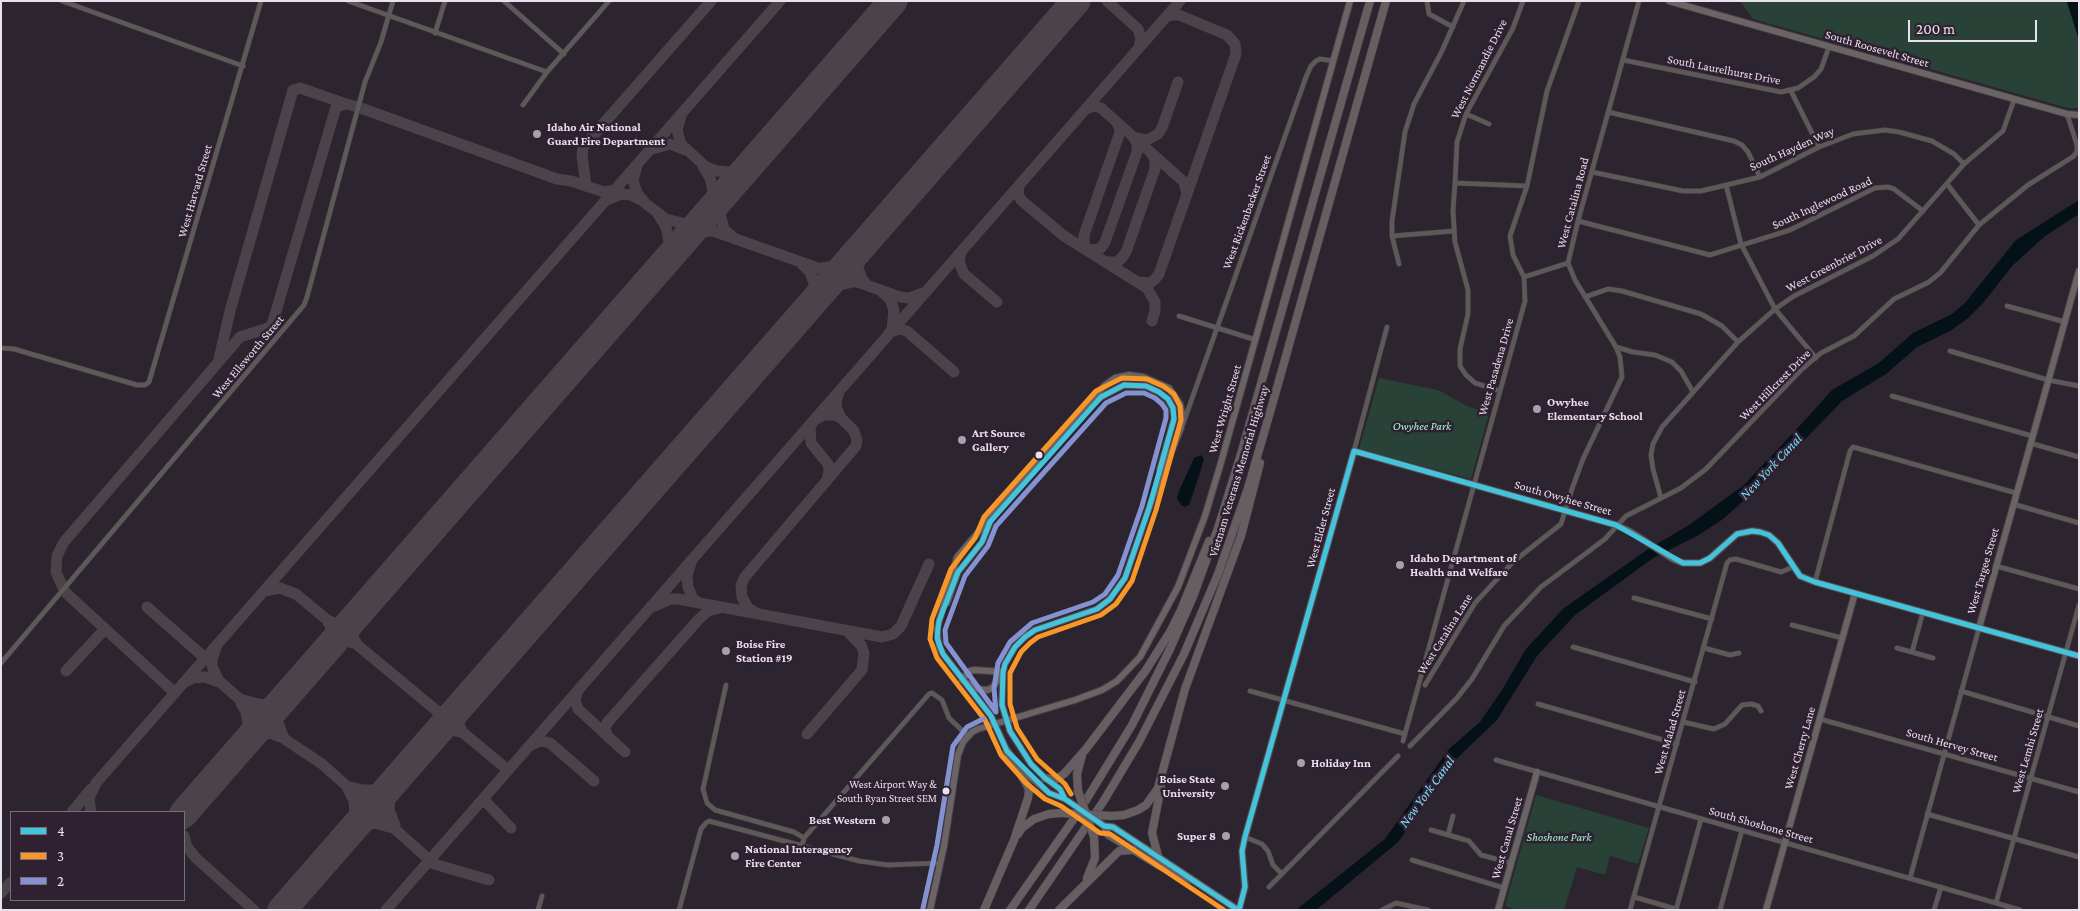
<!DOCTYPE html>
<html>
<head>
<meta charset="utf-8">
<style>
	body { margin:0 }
	#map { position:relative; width:2080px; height:911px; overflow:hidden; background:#2c242e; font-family:"Crimson Pro",serif }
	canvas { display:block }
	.frame { position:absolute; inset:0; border:2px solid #ebe1ed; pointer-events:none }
	.legend { position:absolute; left:10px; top:811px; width:175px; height:90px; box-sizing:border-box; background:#2f2032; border:1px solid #7a6d7d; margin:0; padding:6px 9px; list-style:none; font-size:15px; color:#ebe1ed }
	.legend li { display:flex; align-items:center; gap:10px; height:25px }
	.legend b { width:25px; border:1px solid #7a6d7d }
	.scale { position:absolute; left:1908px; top:20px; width:129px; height:22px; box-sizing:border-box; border:2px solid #ebe1ed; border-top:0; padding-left:6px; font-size:15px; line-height:18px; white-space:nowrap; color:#ebe1ed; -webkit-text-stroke:4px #2f2032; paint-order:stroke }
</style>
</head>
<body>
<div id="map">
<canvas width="2080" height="911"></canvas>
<div class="frame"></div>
<ul class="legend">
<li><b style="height:6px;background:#42c4dd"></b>4</li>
<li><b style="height:6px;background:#f89728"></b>3</li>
<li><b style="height:6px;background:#8592d2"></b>2</li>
</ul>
<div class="scale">200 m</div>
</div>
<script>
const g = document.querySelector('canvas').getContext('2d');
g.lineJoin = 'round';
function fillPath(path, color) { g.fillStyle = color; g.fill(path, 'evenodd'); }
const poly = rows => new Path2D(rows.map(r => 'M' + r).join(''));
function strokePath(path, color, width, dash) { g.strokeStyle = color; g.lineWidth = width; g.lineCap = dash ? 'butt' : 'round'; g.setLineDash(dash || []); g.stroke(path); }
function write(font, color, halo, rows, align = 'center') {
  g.font = font + ' "Crimson Pro",serif'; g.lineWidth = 5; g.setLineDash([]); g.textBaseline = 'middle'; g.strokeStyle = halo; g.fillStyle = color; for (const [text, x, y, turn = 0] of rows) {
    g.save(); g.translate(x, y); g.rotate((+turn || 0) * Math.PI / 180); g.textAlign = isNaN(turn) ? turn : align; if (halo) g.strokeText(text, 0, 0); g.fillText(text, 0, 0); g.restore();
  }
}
const green = poly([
	[1740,1,2067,1,2079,40,2079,108,2068,108,1753,19],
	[1379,378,1438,390,1469,407,1489,413,1471,479,1359,449],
	[1536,795,1649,828,1638,864,1610,856,1605,875,1577,867,1564,910,1517,910,1505,906]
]);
const water = poly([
	[2067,1,2079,1,2079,40,2067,2],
	[2079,200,2079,214,2045,236,2013,265,1983,303,1968,318,1950,331,1917,347,1886,374,1842,401,1758,488,1723,519,1697,536,1653,558,1575,615,1537,656,1497,720,1454,761,1398,842,1316,910,1296,910,1385,839,1449,749,1480,722,1502,690,1526,649,1564,608,1647,550,1689,525,1744,485,1807,418,1832,390,1879,363,1913,333,1952,314,1965,303,2016,240],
	[1201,455,1204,459,1200,473,1189,505,1185,507,1181,505,1177,498,1179,491,1194,458]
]);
const taxiway = poly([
	[1107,1,1138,29,1141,38,1139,48],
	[1086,109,1094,106,1101,108,1184,182,1187,194],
	[681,116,677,130,681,144,706,167,717,171,730,172,743,168,755,160],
	[1134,137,1147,140,1158,134,1162,128,1178,82],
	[652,149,670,144,685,150],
	[637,166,633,180,637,193,645,203,666,219,713,231,900,297,909,298,923,293],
	[1019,185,1018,194,1021,200,1064,236,1147,288,1155,302,1155,311,1152,321],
	[586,186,582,155,583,147,711,1],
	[727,192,721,204,720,214,724,229,733,237],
	[607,200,622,194,631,195,641,200],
	[658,214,666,227,669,242,667,256,661,267],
	[702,221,711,203,713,190,710,178,703,166],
	[683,242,698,233,709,231],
	[865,243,859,253,857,265,862,279,868,286],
	[1084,249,1095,250,1101,248,1105,242,1137,152,1137,144,1134,138],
	[1088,251,1084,245,1084,235,1119,135,1120,129,1117,123],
	[961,252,959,262,964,274,997,302],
	[1106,262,1117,262,1121,259,1126,252,1155,169,1155,160,1152,154],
	[802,264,810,272,814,283,814,293,811,305],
	[821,268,837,266,852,257],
	[1138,282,1150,283,1155,279,1159,274,1236,54,1235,44,1227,35,1179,15,1172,15,1166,17],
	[882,292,890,299,894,310,892,329],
	[818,296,832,286,853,282],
	[889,333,899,329,907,331,954,372],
	[219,359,230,311,293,90,300,88,346,104],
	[827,481,829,471,828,464,811,443,810,427,814,420,824,415,834,415,841,418],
	[691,563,687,575,688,587,693,599,698,602],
	[264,591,280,588,296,594,508,770],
	[655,606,670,599,678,599,882,637,893,634,901,626,929,564],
	[147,607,205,658],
	[756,613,748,608,742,597,741,586,744,578,856,446,857,440,854,431,841,418,837,409,836,402,839,392],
	[355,618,350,631,357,644,343,640,330,646,335,635,327,620,339,625,355,618],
	[216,648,212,659,212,666,219,681,286,740,322,764,434,864,489,880],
	[66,671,105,629],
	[185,682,193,678,205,677,219,682],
	[578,691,575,699,578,709,625,752],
	[175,693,65,592,56,572,57,556,64,542,240,337,268,328,272,325,336,107,346,104,358,107,557,179,571,181,604,192,615,190],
	[243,700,263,705,286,697],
	[241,703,246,712,248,724,243,746],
	[462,731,457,720,463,702],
	[807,734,862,670,864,653,861,645,849,633],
	[283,736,277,720,283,700],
	[434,736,450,730,462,732],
	[608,737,605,729,607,723,698,620,708,611,720,608],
	[531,745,541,741,550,743,594,781],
	[243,746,260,735,270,733,281,737],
	[394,782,390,791,389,810,395,825],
	[351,787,362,790,376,790,394,782],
	[486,802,511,828],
	[72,812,91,789],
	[91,812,89,798,96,783,780,1],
	[184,824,188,812,195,800],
	[348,834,356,829,374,823,393,828],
	[348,834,355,813,354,801,348,789],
	[184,836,187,847,196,858,254,910],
	[1,893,11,882],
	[281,910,284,907],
	[386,910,1180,1]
]);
const runway = poly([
	[184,813,893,1],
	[282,910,1076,1]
]);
const street = poly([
	[62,1,243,66],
	[348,1,547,72],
	[504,1,564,54],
	[1427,1,1429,14,1453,27],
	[435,33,445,1],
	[1623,60,1781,92,1798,88,1814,77,1821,69,1829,47],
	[1791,91,1819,147],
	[523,105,547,72,609,1],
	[1608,112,1734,141,1742,145,1748,152,1760,177],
	[1466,114,1489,124],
	[1592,172,1683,191,1701,191,1760,177,1819,147,1853,134,1885,130,1899,132,1932,141,1954,154,1964,164],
	[1455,183,1527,186],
	[1947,184,1979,225],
	[1726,185,1741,244,1775,309,1816,358],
	[1578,221,1710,255,1790,230,1875,188,1888,187,1894,189,1923,211],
	[1392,236,1454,231],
	[1399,264,1392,236,1392,221,1405,132,1414,104,1442,51,1464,1],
	[1524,277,1568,263],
	[1585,297,1608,289,1622,291,1701,314,1722,326,1738,342],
	[2007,306,2065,322],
	[1179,316,1256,340],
	[1616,347,1633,352,1655,355,1672,362,1681,371,1693,392],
	[1,348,14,349,137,385,145,385,149,382,261,1],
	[1950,351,2048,380,2079,386],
	[1500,391,1475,383,1466,375,1460,366,1460,349,1468,314,1468,290,1455,242,1453,211,1455,183,1457,142,1466,114,1513,28,1523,1],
	[1892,396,2032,436],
	[1183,424,1306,77,1311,66,1316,61,1320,59,1334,61],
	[2030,443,2079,457],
	[1354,451,1387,327],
	[1661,498,1653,469,1651,455,1653,444,1662,427,1738,342,1775,309,1794,296,1873,256,1898,239,1964,164,2003,131,2014,100],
	[2013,504,2079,523],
	[1996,566,2079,589],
	[1815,582,1850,451,1853,447,2016,493],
	[1634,598,1712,619],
	[1792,625,1842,638],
	[1573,647,1695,682],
	[1704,648,1730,655,1739,653],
	[1897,648,1933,658],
	[1912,652,1923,612],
	[1,663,304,305,307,297,365,82,381,42,393,1],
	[726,685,703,789,707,803,715,810,794,832,804,838],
	[1425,685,1475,603,1513,562,1561,524,1573,486,1583,459,1622,377,1620,357,1616,347,1575,280,1568,263,1578,221,1639,1],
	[1250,691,1405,734],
	[1961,691,2079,726],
	[1538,704,1677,744],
	[1820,719,2079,792],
	[1683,722,1714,729,1725,724,1742,705,1751,704,1758,706,1761,711],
	[1403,741,1525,301,1524,277,1513,255,1510,236,1527,186,1547,91,1579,1],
	[1410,746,1457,698,1472,679,1504,626,1541,587,1605,539,1626,516,1681,488,1706,469,1801,370,1821,353,1854,336,1894,299,1929,282,1941,272,1979,225,2028,185,2074,156,2077,151,2077,145,2067,114],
	[1496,760,2020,910],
	[1927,814,2079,857],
	[1431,830,1469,841,1481,855,1511,863],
	[1448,835,1453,816],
	[1245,837,1262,844,1268,851,1273,865,1282,874],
	[802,846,804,838,929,694,932,693,942,700,949,718,968,736],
	[1412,860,1504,888],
	[1910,878,1979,628],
	[1269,887,1398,756],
	[1634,897,1676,909],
	[1996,903,2079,605],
	[538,910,542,896],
	[679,910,701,829,706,823,709,821,859,861,888,865,940,863],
	[1382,910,1396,903,1428,910],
	[1630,910,1727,563,1730,560,1736,559,1781,572,1793,567],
	[1676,910,1701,819],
	[1720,910,1742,830],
	[1934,910,1941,887]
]);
const secondary = poly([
	[1669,1,2067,114,2079,115],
	[1129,375,1143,377,1169,388,1180,404,1182,414,1181,428,1154,494,1125,578,1110,599,1097,609,1035,630,1025,637,1015,647,1005,664,1003,672,1002,705,1010,731,1031,764,1045,778,1060,789,1065,799,1049,793,1027,774,1007,751,991,716,943,654,939,646,937,629,957,557,1104,386,1115,378,1129,375],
	[1093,404,1101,397,1124,385,1146,386,1159,392,1168,399,1173,408,1174,419,1160,469],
	[947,603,958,572,982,542,990,522],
	[1979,628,2079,271],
	[962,680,970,671,975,670,1003,672],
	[967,683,976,689,988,690,993,687,1001,676],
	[930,910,944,846,958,755,963,742,972,732,978,729,1075,700,1102,690,1117,681,1140,657,1178,587,1205,516,1220,466,1350,1],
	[1239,910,1245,887,1242,851,1245,837,1354,451,1616,525,1631,532,1673,559,1683,563,1700,563,1710,558,1737,534,1752,531,1760,532,1769,535,1778,543,1800,576,1815,582,2079,656],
	[1498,910,1537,772],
	[1766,910,1855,593]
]);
const primary = poly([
	[1192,880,1159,866,1108,835,1104,826,1113,827,1238,910]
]);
const highway = poly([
	[1045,778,1055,780,1064,774,1086,749,1146,670,1170,632,1181,610,1209,541],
	[1078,791,1077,774,1082,755],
	[1111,816,1124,815,1138,810,1146,805,1158,788,1185,689,1241,536,1260,463],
	[1018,834,1022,828,1034,819,1049,814,1061,813],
	[1158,856,1152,833,1161,787],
	[1087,878,1095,858,1094,837],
	[984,910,1014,840,1028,798,1029,790,1027,785,1007,751],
	[1010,910,1080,810,1132,725,1170,649,1193,597,1218,528,1241,454,1370,1],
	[1029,910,1103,802,1139,742,1184,654,1218,574,1248,488,1271,409,1386,1],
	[1059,910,1119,851,1133,850]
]);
const secondaryBridge = poly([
	[1065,799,1086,813]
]);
const primaryBridge = poly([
	[1088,814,1104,826]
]);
const highwayBridge = poly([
	[1078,791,1094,837],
	[1061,813,1111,816]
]);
const bus1 = poly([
	[1124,385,1146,386,1159,392,1168,399,1173,408,1174,419,1149,508,1125,578,1110,599,1097,609,1035,630,1025,637,1015,647,1005,664,1003,672,1002,705,1010,731,1031,764,1045,778,1060,789,1065,799,1049,793,1007,751,991,716,943,654,937,638,939,621,958,572,982,542,990,522,1101,397,1124,385],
	[1354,451,1616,525,1683,563,1700,563,1710,558,1737,534,1752,531,1760,532,1769,535,1778,543,1800,576,1815,582,2079,656],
	[1065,799,1104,826,1113,827,1238,910],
	[1239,910,1245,887,1242,851,1245,837,1354,451]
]);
const bus2 = poly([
	[1071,794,1065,784,1037,759,1017,728,1010,704,1010,673,1021,652,1030,643,1038,637,1101,615,1116,604,1132,581,1156,510,1181,420,1180,406,1174,394,1163,386,1147,379,1122,378,1096,391,984,517,975,538,951,569,932,619,930,639,937,658,985,720,1001,755,1026,783,1045,799,1061,806,1100,833,1110,834,1224,910]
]);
const bus3 = poly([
	[1126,393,1144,393,1155,398,1162,404,1166,410,1166,418,1142,506,1118,575,1105,594,1093,602,1032,623,1010,642,998,663,994,688,996,712,946,643,945,630,965,576,988,546,996,526,1106,403,1126,393],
	[923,908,937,845,953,746,967,727,983,719]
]);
const markers = [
	[537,134,5,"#a89faa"],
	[1537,409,5,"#a89faa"],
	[962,440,5,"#a89faa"],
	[1039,455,4.5,"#ebe1ed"],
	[1400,565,5,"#a89faa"],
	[726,651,5,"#a89faa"],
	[1301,763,5,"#a89faa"],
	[1225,786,5,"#a89faa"],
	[946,791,4.5,"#ebe1ed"],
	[886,820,5,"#a89faa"],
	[1226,836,5,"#a89faa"],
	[735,856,5,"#a89faa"]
];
const busNames = [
	["West Airport Way &",937,785],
	["South Ryan Street SEM",937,799]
];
const streetNames = [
	["South Roosevelt Street",1877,49,16],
	["West Normandie Drive",1479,69,-63],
	["South Laurelhurst Drive",1724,70,11],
	["South Hayden Way",1792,149,-24],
	["West Harvard Street",195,191,-74],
	["West Catalina Road",1573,203,-75],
	["South Inglewood Road",1822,203,-25],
	["West Rickenbacker Street",1247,212,-70],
	["West Greenbrier Drive",1834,264,-28],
	["West Ellsworth Street",248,357,-50],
	["West Pasadena Drive",1496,367,-74],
	["West Hillcrest Drive",1775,385,-45],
	["West Wright Street",1225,409,-74],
	["Vietnam Veterans Memorial Highway",1239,471,-73],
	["South Owyhee Street",1563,498,16],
	["West Elder Street",1321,528,-75],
	["West Targee Street",1983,571,-74],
	["West Catalina Lane",1445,634,-58],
	["West Malad Street",1670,732,-74],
	["South Hervey Street",1952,745,16],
	["West Cherry Lane",1800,748,-74],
	["West Lemhi Street",2028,751,-74],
	["South Shoshone Street",1761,825,16],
	["West Canal Street",1507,838,-74]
];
const poiNames = [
	["Idaho Air National",547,127],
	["Guard Fire Department",547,141],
	["Owyhee",1547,402],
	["Elementary School",1547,416],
	["Art Source",972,433],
	["Gallery",972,447],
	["Idaho Department of",1410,558],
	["Health and Welfare",1410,572],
	["Boise Fire",736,644],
	["Station #19",736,658],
	["Holiday Inn",1311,763],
	["Boise State",1215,779,"right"],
	["University",1215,793,"right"],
	["Best Western",876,820,"right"],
	["Super 8",1216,836,"right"],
	["National Interagency",745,849],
	["Fire Center",745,863]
];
const parkNames = [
	["Owyhee Park",1422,426],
	["Shoshone Park",1559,837]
];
const waterNames = [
	["New York Canal",1771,467,-47],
	["New York Canal",1427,792,-54]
];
fillPath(green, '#294238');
fillPath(water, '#041116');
strokePath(taxiway, '#4a444a', 11);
strokePath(runway, '#4a444a', 29);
strokePath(street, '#463f48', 5.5);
strokePath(secondary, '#463f48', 8);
strokePath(primary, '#463f48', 8);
strokePath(highway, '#463f48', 9);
strokePath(street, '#5d5959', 4.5);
strokePath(secondary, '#6a6464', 6);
strokePath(primary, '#686164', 7);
strokePath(highway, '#665e61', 8);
strokePath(secondaryBridge, '#463f48', 8, []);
strokePath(primaryBridge, '#463f48', 8, []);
strokePath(highwayBridge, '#463f48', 9, []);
strokePath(secondaryBridge, '#6a6464', 6);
strokePath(primaryBridge, '#686164', 7);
strokePath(highwayBridge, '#665e61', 8);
strokePath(bus1, '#42c4dd', 5);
strokePath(bus2, '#f89728', 5);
strokePath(bus3, '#8592d2', 5);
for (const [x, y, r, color] of markers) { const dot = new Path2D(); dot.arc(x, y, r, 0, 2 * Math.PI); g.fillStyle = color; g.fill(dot); strokePath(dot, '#2f2032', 2); }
write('11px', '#ebe1ed', '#2f2032', busNames, 'right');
write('12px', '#ebe1ed', '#2f2032', streetNames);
write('bold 12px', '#ebe1ed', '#2f2032', poiNames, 'left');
write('italic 12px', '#a1f6cf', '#2f2032', parkNames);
write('italic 14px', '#7adef6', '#2f2032', waterNames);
</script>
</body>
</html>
